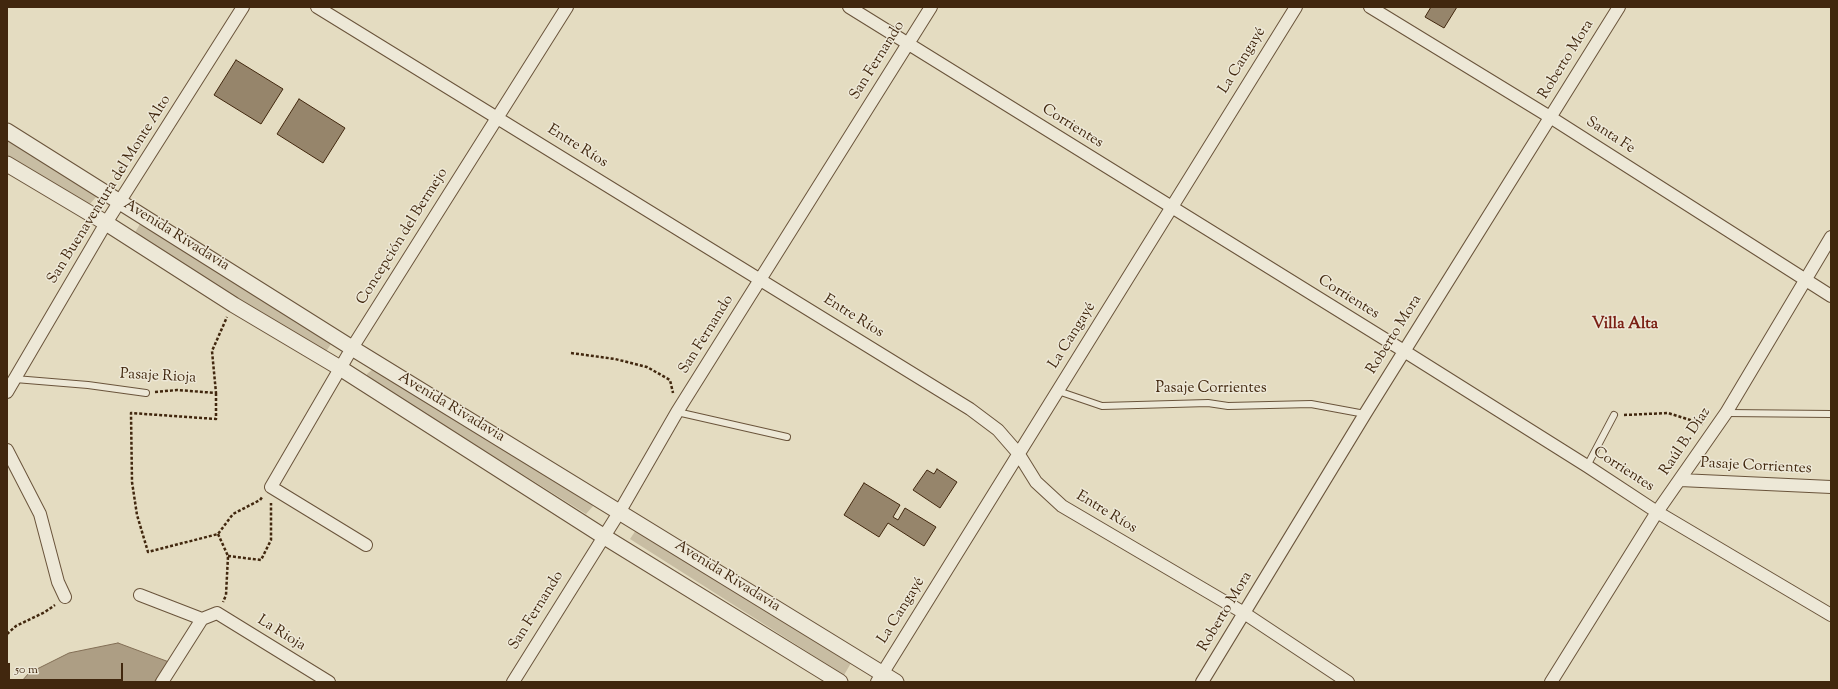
<!DOCTYPE html>
<html>
<head>
<meta charset="utf-8">
<style>
	body { margin:0 }
	#map { position:relative; width:1838px; height:689px; overflow:hidden; background:#e4dcc1; font-family:"Sorts Mill Goudy",serif }
	canvas { display:block }
	.frame { position:absolute; inset:0; border:8px solid #41270e; pointer-events:none }
	.scale { position:absolute; left:8px; top:663px; width:115px; height:18px; box-sizing:border-box; border:2px solid #41270e; border-top:0; padding-left:5px; font-size:12px; line-height:14px; white-space:nowrap; color:#41270e; -webkit-text-stroke:3px #ede8d7; paint-order:stroke }
</style>
</head>
<body>
<div id="map">
<canvas width="1838" height="689"></canvas>
<div class="frame"></div>
<div class="scale">50 m</div>
</div>
<script>
const g = document.querySelector('canvas').getContext('2d');
g.lineJoin = 'round';
function fillPath(path, color) { g.fillStyle = color; g.fill(path, 'evenodd'); }
const poly = rows => new Path2D(rows.map(r => 'M' + r).join(''));
function strokePath(path, color, width, dash) { g.strokeStyle = color; g.lineWidth = width; g.lineCap = dash ? 'butt' : 'round'; g.setLineDash(dash || []); g.stroke(path); }
function write(font, color, halo, rows, align = 'center') {
  g.font = font + ' "Sorts Mill Goudy",serif'; g.lineWidth = 3; g.setLineDash([]); g.textBaseline = 'middle'; g.strokeStyle = halo; g.fillStyle = color; for (const [text, x, y, turn = 0] of rows) {
    g.save(); g.translate(x, y); g.rotate((+turn || 0) * Math.PI / 180); g.textAlign = isNaN(turn) ? turn : align; if (halo) g.strokeText(text, 0, 0); g.fillText(text, 0, 0); g.restore();
  }
}
const green = poly([
	[7,139,97,196,89,205,7,155],
	[140,224,329,340,331,344,327,350,322,350,134,234],
	[373,369,594,505,586,514,367,377,367,374],
	[636,530,851,663,844,675,630,539]
]);
const water = poly([
	[118,643,169,662,154,682,21,682,29,673,69,653,118,643]
]);
const building = poly([
	[1431,7,1457,7,1444,28,1425,17,1431,7],
	[236,60,283,89,261,124,214,95,236,60],
	[299,99,345,128,323,163,277,134,299,99],
	[937,469,957,482,940,508,913,490,927,470,934,474,937,469],
	[864,483,900,505,893,517,898,520,905,508,936,527,924,546,888,523,879,537,844,515,864,483]
]);
const path = poly([
	[571,353,615,359,647,367,670,380,673,393],
	[155,392,177,390,216,393,212,351,227,317],
	[216,393,216,419,131,413,132,482,137,515,148,552,218,534,233,514,260,500,263,496],
	[1624,415,1668,413,1703,424],
	[218,534,228,556,226,595,223,602],
	[228,556,261,560,271,540,271,503],
	[7,634,16,626,45,612,55,605]
]);
const service = poly([
	[15,379,88,385,146,393],
	[1058,391,1102,406,1208,403,1228,406,1311,404,1365,414],
	[677,412,787,437],
	[1727,413,1831,414],
	[1587,466,1614,415]
]);
const minor = poly([
	[317,7,970,409,998,430,1018,453,1036,482,1062,506,1244,613,1348,682],
	[849,7,1404,351,1587,466,1657,512,1831,615],
	[1370,7,1550,117,1831,296],
	[7,392,106,223,243,7],
	[7,450,40,514,58,582,65,597],
	[1680,480,1831,487],
	[366,545,271,487,352,348,567,7],
	[140,595,202,619],
	[162,682,202,619,217,613,329,682],
	[513,682,620,511,677,412,931,7],
	[877,682,1296,7],
	[1202,682,1365,414,1619,7],
	[1551,682,1657,512,1726,413,1831,237]
]);
const tertiary = poly([
	[7,131,352,348,896,682],
	[7,164,106,223,234,305,340,368,603,536,840,682]
]);
const streetNames = [
	["Roberto Mora",1567,60,-58],
	["San Fernando",878,61,-58],
	["La Cangayé",1243,61,-58],
	["Corrientes",1072,127,32],
	["Santa Fe",1610,136,33],
	["Entre Ríos",577,147,32],
	["San Buenaventura del Monte Alto",110,190,-58],
	["Avenida Rivadavia",176,236,32],
	["Concepción del Bermejo",403,237,-58],
	["Corrientes",1348,298,32],
	["Entre Ríos",853,317,32],
	["San Fernando",707,335,-58],
	["Roberto Mora",1395,335,-58],
	["La Cangayé",1073,336,-58],
	["Pasaje Rioja",158,377,3],
	["Pasaje Corrientes",1211,389],
	["Avenida Rivadavia",451,408,31],
	["Raúl B. Díaz",1686,442,-56],
	["Pasaje Corrientes",1756,467,3],
	["Corrientes",1623,470,33],
	["Entre Ríos",1106,513,31],
	["Avenida Rivadavia",727,577,32],
	["San Fernando",537,611,-58],
	["La Cangayé",902,611,-58],
	["Roberto Mora",1226,612,-59],
	["La Rioja",281,634,32]
];
const neighbourhoodNames = [
	["Villa Alta",1625,325]
];
fillPath(green, '#c8bda3');
fillPath(water, '#ad9e84');
strokePath(water, '#826e55', 1);
fillPath(building, '#96856b');
strokePath(building, '#41270e', 1);
strokePath(service, '#6a543b', 8);
strokePath(minor, '#6a543b', 14);
strokePath(tertiary, '#6a543b', 17);
strokePath(path, '#41270e', 2.5, [3, 2]);
strokePath(service, '#ede8d7', 6);
strokePath(minor, '#ede8d7', 12);
strokePath(tertiary, '#ede8d7', 15);
write('15px', '#41270e', '#ede8d7', streetNames);
write('bold 16px', '#7a1f14', '#ede8d7', neighbourhoodNames);
</script>
</body>
</html>
